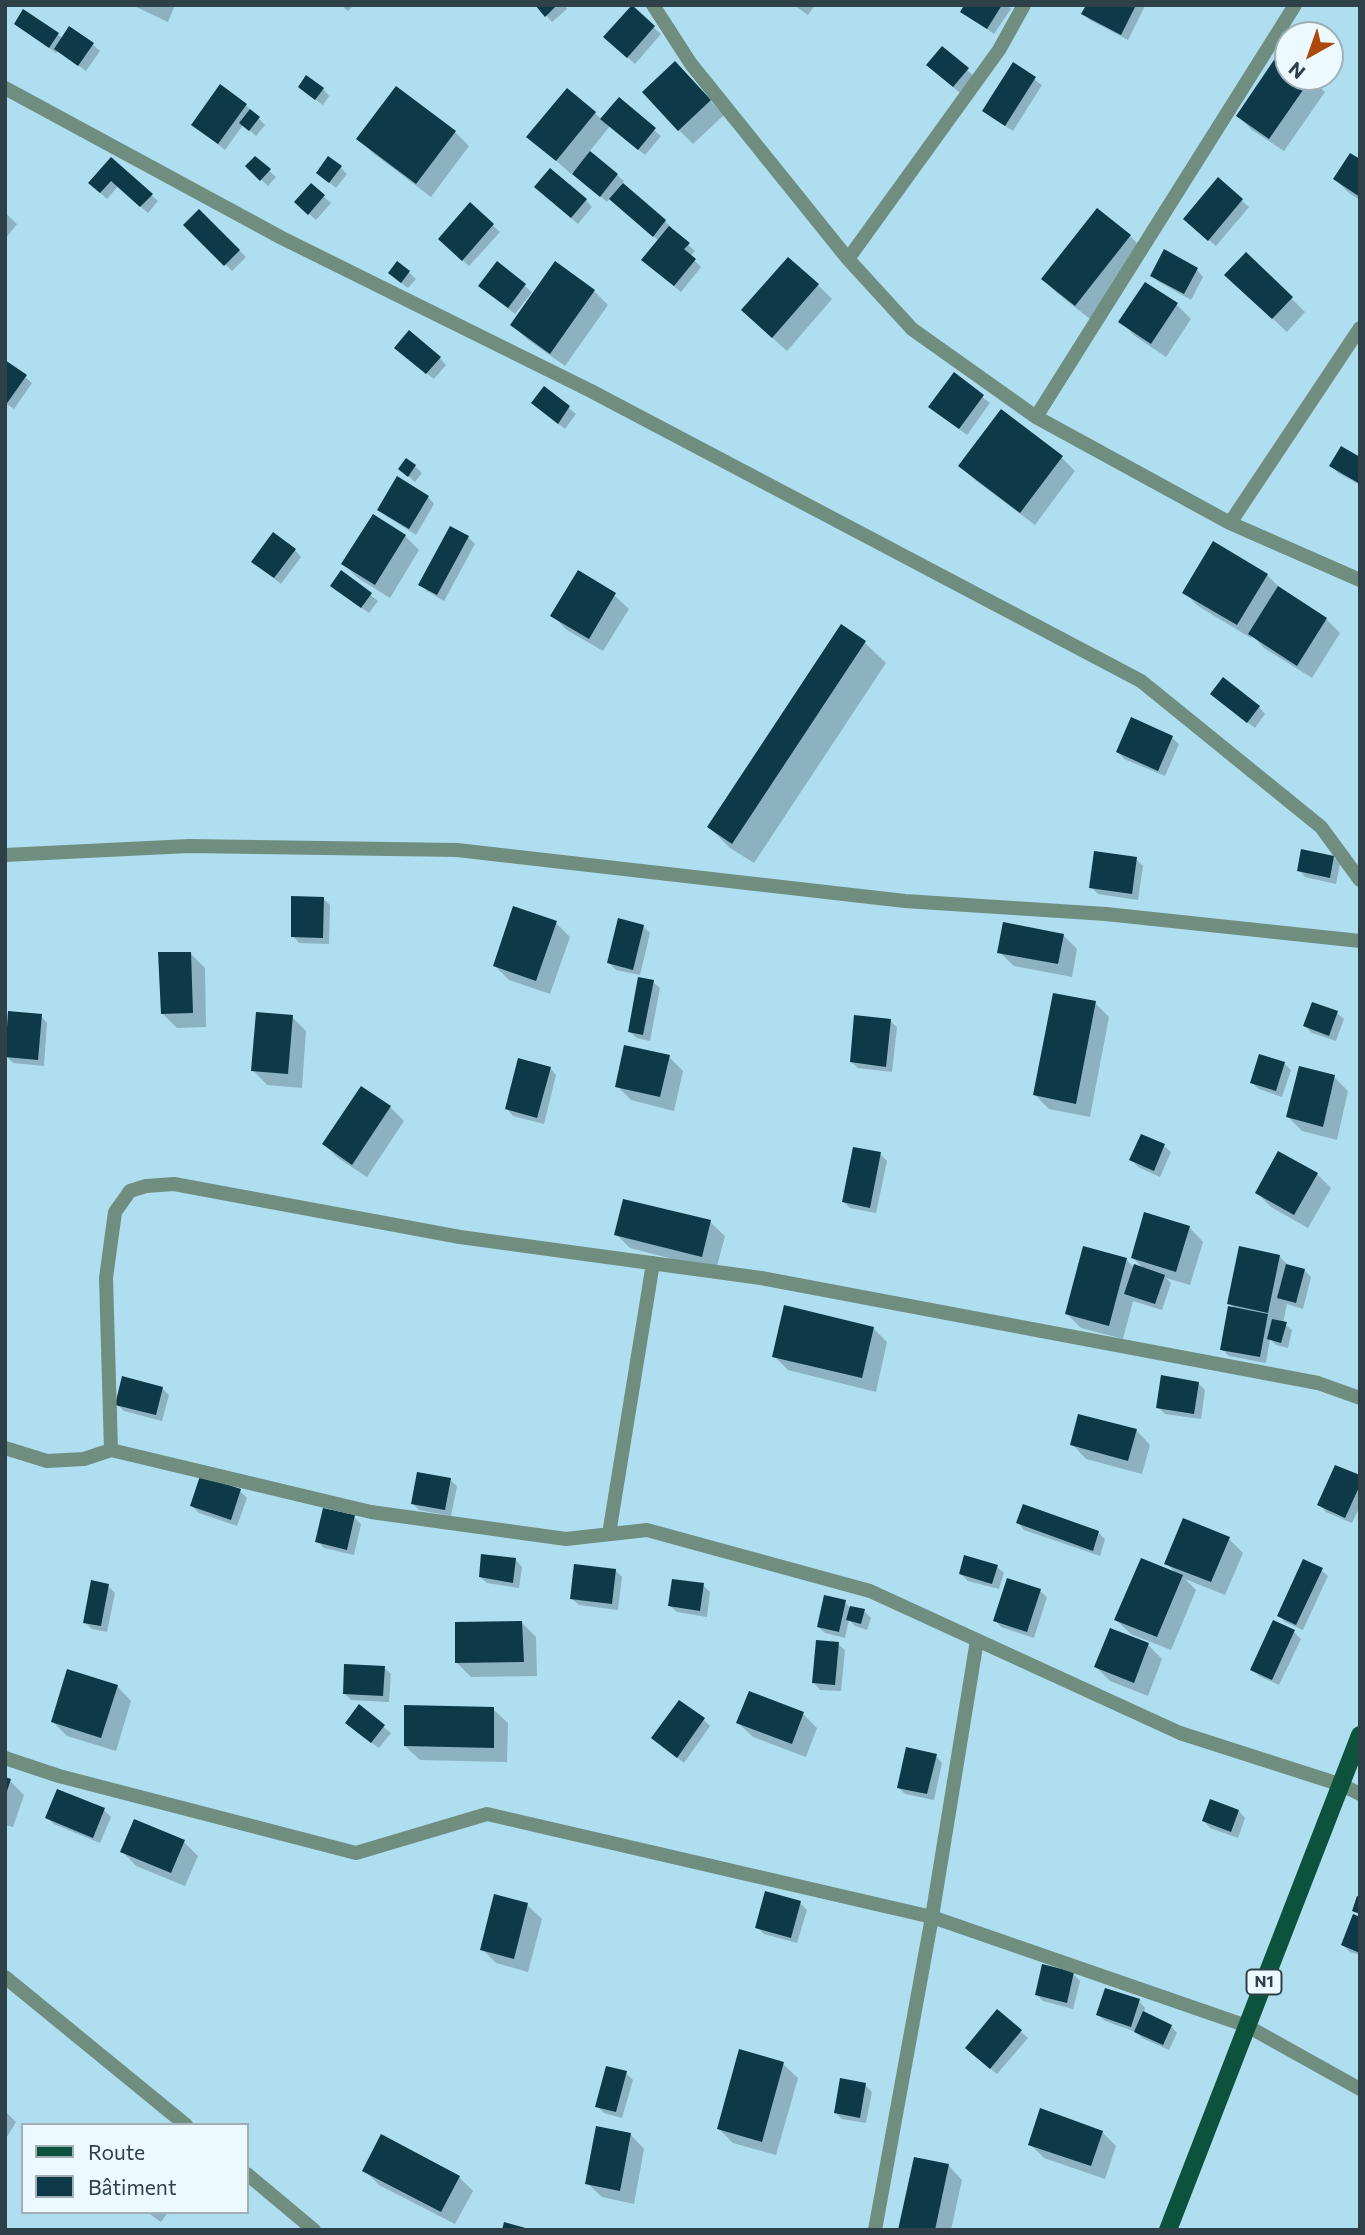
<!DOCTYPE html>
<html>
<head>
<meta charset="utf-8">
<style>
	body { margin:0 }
	#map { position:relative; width:1365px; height:2235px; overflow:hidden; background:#b0def1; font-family:Commissioner,sans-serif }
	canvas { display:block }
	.frame { position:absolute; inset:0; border:7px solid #2e4048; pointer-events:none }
	.legend { position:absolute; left:21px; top:2123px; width:228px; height:91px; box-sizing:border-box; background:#ecf9ff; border:2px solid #a0afb6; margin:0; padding:9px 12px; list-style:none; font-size:21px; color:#2e4048 }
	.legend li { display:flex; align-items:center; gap:14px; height:35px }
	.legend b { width:35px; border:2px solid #a0afb6 }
	.north { position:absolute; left:1274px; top:21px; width:70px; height:70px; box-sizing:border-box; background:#ecf9ff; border:2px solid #a0afb6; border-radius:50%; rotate:220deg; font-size:19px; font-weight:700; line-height:28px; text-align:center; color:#2e4048 }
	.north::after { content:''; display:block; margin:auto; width:24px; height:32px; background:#ab490a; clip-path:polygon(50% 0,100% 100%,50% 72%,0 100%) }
</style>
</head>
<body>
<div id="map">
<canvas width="1365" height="2235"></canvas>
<div class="frame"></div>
<ul class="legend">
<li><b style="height:9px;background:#0c523c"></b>Route</li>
<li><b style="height:19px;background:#0d3949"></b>Bâtiment</li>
</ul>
<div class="north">N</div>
</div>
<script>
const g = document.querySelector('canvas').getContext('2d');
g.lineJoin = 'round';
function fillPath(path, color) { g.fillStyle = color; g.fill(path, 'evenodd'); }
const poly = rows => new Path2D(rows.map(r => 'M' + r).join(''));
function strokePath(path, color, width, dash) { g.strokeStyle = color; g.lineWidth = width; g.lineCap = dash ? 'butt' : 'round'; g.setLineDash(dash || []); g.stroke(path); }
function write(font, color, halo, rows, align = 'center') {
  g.font = font + ' Commissioner,sans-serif'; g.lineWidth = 7; g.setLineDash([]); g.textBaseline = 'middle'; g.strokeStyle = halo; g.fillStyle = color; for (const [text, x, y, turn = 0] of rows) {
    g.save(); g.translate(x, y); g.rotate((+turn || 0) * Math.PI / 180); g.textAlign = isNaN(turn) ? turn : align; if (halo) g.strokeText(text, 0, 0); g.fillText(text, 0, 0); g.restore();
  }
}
const shadow = poly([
	[132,5,175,5,168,22],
	[341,5,354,5,348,11],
	[537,5,565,5,567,9,552,22],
	[794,5,815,5,808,15],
	[966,5,1007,5,1011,9,994,34,962,11],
	[1088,5,1144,5,1145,6,1128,40,1090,20,1083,14],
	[632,8,661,34,635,64,612,44],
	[16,23,58,34,63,39,93,45,100,51,86,71,58,50,56,53],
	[1288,63,1288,77,1309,77,1325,92,1284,151,1252,130,1238,116],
	[1014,65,1042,85,1013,131,991,117],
	[967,70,974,76,960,93,935,72],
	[689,78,724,115,693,144,679,130],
	[323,89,329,96,323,105,306,93],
	[619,100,661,136,645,155,610,126,589,152,617,175,624,181,621,185,665,221,672,228,671,230,695,251,690,256,701,267,681,292,650,267,659,241,610,198,607,202,572,172,571,174,529,136,595,113,602,120],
	[246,105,265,125,256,136,243,125,225,150,193,125],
	[455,132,469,146,431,197,373,153,359,139],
	[255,158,276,177,268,186,247,166],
	[111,159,158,201,148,213,118,186,107,199,90,183],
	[1360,161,1360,200,1349,193,1335,179],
	[341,168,347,174,336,188,325,179],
	[1218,180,1249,207,1216,246,1192,226],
	[311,185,331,203,316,220,296,202],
	[543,194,586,200,592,207,578,224],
	[471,205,500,232,469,266,440,239],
	[199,211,246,257,232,271,185,225],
	[5,213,17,224,5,239],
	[1130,236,1144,250,1090,319,1057,293,1043,279],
	[498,264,532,292,515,314,487,292],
	[555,264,594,291,608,305,565,366,527,339,513,325],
	[1197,270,1203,277,1191,300,1159,282,1152,275],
	[409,272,416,279,408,288,397,280],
	[818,285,832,299,787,351,757,324],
	[1241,289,1291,298,1305,312,1287,332],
	[1177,305,1191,319,1166,357,1135,336,1121,322],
	[403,355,440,358,446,365,434,379],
	[954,375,990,403,967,435,937,413],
	[25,377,32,383,14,409,5,403],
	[545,389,576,414,565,429,540,409],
	[1061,457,1075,471,1035,525,975,480,961,466],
	[1360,459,1360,485,1338,473,1332,466],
	[415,466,422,473,415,482,407,475],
	[428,497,434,504,416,535,386,516,379,509],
	[451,528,468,537,475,544,444,601,427,591,421,584],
	[405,536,419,550,390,598,358,578,343,564],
	[295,550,301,557,281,584,253,562],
	[342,573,378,601,369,613,339,592],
	[1267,575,1281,589,1326,619,1340,633,1312,678,1264,648,1253,636,1251,638,1198,606,1184,592],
	[614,595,629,609,603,651,567,630,553,616],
	[864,642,886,663,754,863,730,848,709,827],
	[1219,700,1259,707,1265,714,1255,728],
	[1172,738,1179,744,1165,776,1124,759,1118,752],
	[1333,857,1340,864,1336,884,1305,877,1299,870],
	[1136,859,1143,866,1138,900,1098,894,1091,887],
	[323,898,330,905,329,944,299,943,293,936],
	[556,923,570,937,550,994,509,980,495,966],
	[643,926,650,933,640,975,616,970,609,963],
	[1063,935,1077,949,1072,977,1014,966,999,952],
	[190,953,205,968,206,1027,177,1028,162,1013],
	[653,982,660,988,650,1041,637,1038,630,1032],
	[1095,1003,1109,1017,1090,1117,1049,1109,1035,1095],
	[1337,1013,1344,1019,1336,1041,1312,1033,1305,1026],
	[41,1016,47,1023,44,1066,13,1063,6,1056],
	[292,1017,306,1031,302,1088,267,1085,253,1070],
	[890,1021,897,1027,892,1072,858,1068,851,1062],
	[669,1057,683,1071,674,1111,631,1100,617,1086],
	[1284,1063,1291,1070,1282,1097,1259,1089,1252,1083],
	[550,1068,556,1075,544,1124,513,1116,507,1109],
	[1334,1077,1348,1091,1337,1140,1302,1131,1288,1117],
	[361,1088,390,1107,404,1121,367,1177,338,1158,324,1144],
	[1164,1146,1171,1152,1160,1177,1138,1167,1132,1160],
	[880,1154,887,1161,876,1213,850,1208,844,1202],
	[1317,1174,1331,1188,1308,1228,1271,1207,1257,1193],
	[710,1222,725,1236,716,1270,630,1248,616,1234],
	[1189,1227,1203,1242,1190,1285,1166,1278,1171,1283,1162,1310,1133,1301,1123,1339,1081,1328,1067,1314,1126,1259,1134,1268,1145,1270,1133,1258],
	[1279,1256,1290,1267,1304,1270,1311,1277,1303,1309,1287,1304,1283,1323,1292,1330,1288,1348,1276,1345,1270,1339,1266,1363,1229,1356,1222,1349,1236,1310,1229,1303],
	[873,1328,887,1342,876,1392,788,1370,774,1356],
	[1198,1383,1205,1390,1201,1419,1165,1414,1158,1407],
	[162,1388,169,1395,162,1421,124,1411,117,1404],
	[1136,1430,1150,1445,1142,1474,1086,1459,1072,1444],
	[1360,1477,1360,1506,1352,1523,1326,1512,1320,1505],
	[450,1480,457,1486,451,1516,419,1510,412,1503],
	[240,1491,247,1498,237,1526,199,1513,192,1506],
	[354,1517,361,1524,354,1555,324,1548,317,1541],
	[1018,1523,1098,1532,1105,1539,1100,1556,1024,1530],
	[1229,1539,1243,1553,1225,1595,1185,1579,1196,1590,1171,1650,1131,1634,1116,1620,1178,1575,1166,1563],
	[516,1560,522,1567,519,1588,487,1583,480,1577],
	[997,1567,1004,1573,999,1589,968,1581,961,1574],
	[615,1570,622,1577,618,1610,579,1605,572,1599],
	[1321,1570,1328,1576,1303,1630,1285,1622,1279,1615],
	[703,1585,710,1592,707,1617,677,1612,670,1606],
	[108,1586,115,1593,107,1632,92,1629,85,1622],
	[1040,1591,1047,1597,1034,1638,1001,1627,995,1620],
	[845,1602,850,1608,864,1611,871,1618,867,1630,855,1626,849,1620,845,1638,825,1633,818,1627],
	[522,1623,536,1637,537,1676,471,1677,457,1663],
	[1294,1632,1301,1639,1279,1685,1259,1676,1252,1669],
	[838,1644,845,1650,841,1691,820,1690,814,1683],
	[1147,1644,1162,1659,1148,1696,1110,1681,1096,1667],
	[384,1668,391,1674,389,1702,351,1700,345,1694],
	[117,1686,131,1701,116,1751,67,1736,53,1722],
	[359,1707,391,1733,379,1748,354,1730],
	[493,1709,508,1723,507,1762,420,1760,405,1746],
	[803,1714,817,1728,806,1757,753,1737,738,1723],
	[704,1720,710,1726,684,1763,653,1738],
	[936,1756,942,1763,934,1800,905,1794,898,1787],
	[5,1779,10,1781,24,1795,13,1827,5,1825],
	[104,1810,111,1817,100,1843,54,1824,47,1818],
	[1239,1811,1245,1818,1238,1838,1210,1828,1204,1821],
	[184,1842,198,1856,185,1886,136,1866,122,1851],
	[800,1903,807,1910,797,1943,764,1934,757,1927],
	[527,1905,542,1919,528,1972,496,1963,482,1949],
	[1360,1919,1360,1955,1350,1952,1343,1945],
	[1073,1974,1080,1981,1073,2009,1043,2001,1037,1995],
	[1139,2001,1145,2008,1144,2013,1171,2026,1177,2033,1169,2050,1142,2038,1136,2032,1105,2021,1098,2015],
	[998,2012,1028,2038,997,2074,974,2055],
	[783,2064,798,2078,776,2155,733,2143,719,2129],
	[626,2073,633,2080,622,2118,604,2113,597,2106],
	[865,2085,872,2092,866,2123,842,2119,836,2113],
	[5,2111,16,2122,5,2140],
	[1102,2132,1116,2146,1105,2179,1044,2158,1030,2144],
	[630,2134,644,2149,634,2204,602,2197,587,2183],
	[948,2165,962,2180,951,2230,900,2230],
	[364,2170,459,2177,473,2191,455,2224,379,2185],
	[147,2212,168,2212,161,2222]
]);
const building = poly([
	[535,5,557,5,545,17],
	[632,5,655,26,627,58,603,37],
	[964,5,1002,5,987,29,960,12],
	[1086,5,1136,5,1121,35,1081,14],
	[23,9,59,33,49,48,14,24],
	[69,26,94,43,78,66,54,49],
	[942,46,969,68,953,87,926,65],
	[1278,54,1288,60,1288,77,1312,77,1269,139,1236,116],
	[675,61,711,100,678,131,642,92],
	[1013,62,1036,77,1005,126,982,111],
	[306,75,324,88,315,100,298,87],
	[220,84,247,104,218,144,191,125],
	[396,86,456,131,416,184,356,139],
	[567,88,596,112,556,161,526,137],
	[619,97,656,128,638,150,600,119],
	[250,109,260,117,249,131,239,123],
	[590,151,618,174,600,197,572,174],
	[1350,153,1360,159,1360,197,1333,179],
	[255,156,271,169,260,181,245,166],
	[328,156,342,166,329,183,316,173],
	[111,157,153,194,140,207,111,181,100,193,88,183],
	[550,168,587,199,571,218,534,187],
	[1218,177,1243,199,1208,241,1183,219],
	[311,183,325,195,308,215,294,202],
	[623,183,666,220,653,237,609,199],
	[470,202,494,224,462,261,438,239],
	[1097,208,1131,235,1075,306,1041,279],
	[199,209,240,250,224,266,183,225],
	[669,226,690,243,684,249,696,259,674,286,641,260],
	[1164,249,1198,268,1184,294,1150,276],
	[1246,252,1293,297,1272,319,1224,275],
	[788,257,819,284,772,338,741,310],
	[397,261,410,271,401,283,388,273],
	[497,261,526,284,508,308,478,286],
	[555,261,595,290,550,354,510,325],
	[1145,282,1178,303,1151,344,1118,322],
	[409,330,441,357,426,374,394,348],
	[5,360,27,375,5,406],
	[954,372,984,395,959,429,928,407],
	[544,386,570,406,558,424,531,403],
	[1001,409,1063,456,1020,513,958,466],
	[1341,446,1360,457,1360,484,1329,466],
	[406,458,416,465,408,477,398,469],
	[397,476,429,496,409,529,377,510],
	[373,514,406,535,375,585,341,564],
	[450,526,469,536,437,595,418,585],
	[273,532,296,549,274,578,251,562],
	[1213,541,1268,574,1237,625,1182,593],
	[341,570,372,593,361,608,330,586],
	[578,570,616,593,589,639,550,616],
	[1278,586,1327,618,1297,666,1248,634],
	[841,624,866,641,732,844,707,827],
	[1223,677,1260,706,1247,723,1210,694],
	[1131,717,1173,736,1158,771,1116,752],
	[1301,849,1334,856,1330,878,1297,871],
	[1094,851,1137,857,1132,894,1089,888],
	[291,896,324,897,323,938,291,937],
	[513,906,557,921,536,981,493,966],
	[618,918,644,925,633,970,607,963],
	[1003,922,1064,934,1058,964,997,953],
	[158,952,191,952,193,1013,161,1014],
	[638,977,654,980,643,1035,628,1032],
	[1053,993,1096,1001,1076,1104,1033,1095],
	[1312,1002,1338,1011,1329,1036,1303,1026],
	[8,1011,42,1014,38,1060,5,1057],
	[256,1012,293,1015,288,1074,251,1071],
	[854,1015,891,1019,886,1067,850,1062],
	[624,1045,670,1055,660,1097,615,1087],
	[1259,1054,1285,1062,1276,1091,1250,1083],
	[518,1058,551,1067,537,1118,505,1109],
	[1299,1066,1335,1075,1323,1127,1286,1117],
	[361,1086,391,1106,352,1165,322,1144],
	[1141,1134,1165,1144,1154,1171,1129,1160],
	[853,1147,881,1152,870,1208,842,1202],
	[1278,1151,1318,1173,1294,1215,1255,1193],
	[623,1199,711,1220,702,1257,614,1235],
	[1144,1212,1190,1226,1176,1272,1131,1258],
	[1083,1246,1127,1258,1109,1326,1065,1314],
	[1239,1246,1280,1255,1268,1313,1227,1304],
	[1134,1264,1165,1275,1155,1304,1124,1294],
	[1286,1264,1305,1269,1296,1303,1277,1298],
	[784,1305,874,1327,862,1378,772,1357],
	[1228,1306,1268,1314,1260,1357,1220,1350],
	[1272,1319,1287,1322,1281,1343,1267,1339],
	[1161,1375,1199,1382,1194,1414,1156,1408],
	[122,1376,163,1387,156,1415,115,1405],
	[1078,1414,1137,1429,1128,1461,1070,1445],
	[1335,1465,1360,1475,1360,1485,1345,1518,1317,1505],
	[417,1472,451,1478,445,1510,411,1504],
	[200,1476,241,1489,231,1520,190,1506],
	[1023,1504,1099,1531,1093,1551,1016,1523],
	[323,1508,355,1515,347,1550,315,1542],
	[1183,1518,1230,1537,1211,1582,1164,1564],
	[481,1554,516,1558,513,1583,479,1577],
	[964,1555,998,1565,992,1584,959,1574],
	[1141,1558,1183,1575,1157,1637,1114,1620],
	[1303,1559,1323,1568,1296,1625,1277,1616],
	[574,1564,616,1569,612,1604,570,1599],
	[1007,1578,1041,1589,1027,1632,993,1621],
	[672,1579,704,1583,700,1611,668,1606],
	[91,1580,109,1584,101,1626,83,1623],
	[824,1595,846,1600,839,1632,817,1627],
	[850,1606,865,1609,861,1624,846,1620],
	[1273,1620,1295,1630,1272,1680,1250,1670],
	[522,1621,524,1662,455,1663,455,1622],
	[1110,1628,1149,1643,1134,1683,1094,1667],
	[816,1640,839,1642,835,1685,812,1683],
	[344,1664,385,1666,383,1696,343,1694],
	[67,1669,118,1685,101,1738,51,1722],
	[749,1691,804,1712,792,1744,736,1723],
	[679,1700,705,1718,677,1758,651,1738],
	[359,1704,385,1725,371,1743,345,1723],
	[404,1705,494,1707,494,1748,404,1746],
	[906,1747,937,1754,927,1794,897,1788],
	[5,1777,11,1779,6,1794,5,1794],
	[57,1789,105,1808,93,1838,45,1818],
	[1210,1799,1239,1810,1231,1832,1202,1821],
	[134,1819,185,1840,171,1873,120,1852],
	[765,1891,801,1901,791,1938,755,1928],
	[494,1894,528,1903,514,1959,480,1950],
	[1357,1896,1360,1897,1360,1914,1352,1911],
	[1353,1914,1360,1917,1360,1953,1341,1945],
	[1042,1964,1074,1972,1067,2003,1035,1995],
	[1105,1988,1140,1999,1131,2027,1096,2015],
	[997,2009,1022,2030,990,2069,965,2048],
	[1143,2011,1172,2025,1163,2045,1134,2032],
	[739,2049,784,2062,762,2142,717,2129],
	[606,2066,627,2071,616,2112,595,2107],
	[840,2078,866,2083,860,2118,834,2113],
	[1040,2108,1103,2131,1091,2166,1028,2145],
	[596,2126,631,2133,620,2191,585,2184],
	[381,2134,460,2176,441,2212,362,2171],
	[914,2157,949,2164,935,2230,898,2230],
	[504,2222,529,2229,529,2230,502,2230]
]);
const street = poly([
	[653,5,691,64,848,259,912,329,1036,417,1230,523,1360,580],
	[5,88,282,238,591,391,1141,681,1321,827,1360,880],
	[848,259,999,50,1024,5],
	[1036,417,1295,5],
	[1230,523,1360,328],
	[5,855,189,846,457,850,905,901,1106,914,1360,941],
	[5,1448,47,1461,84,1459,111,1450,371,1512,566,1539,647,1530,870,1591,1180,1733,1342,1785,1360,1794],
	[111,1450,106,1278,115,1212,130,1191,146,1186,174,1184,460,1237,761,1278,1318,1383,1360,1398],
	[609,1534,653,1263],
	[5,1758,59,1776,356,1853,487,1814,932,1917,1247,2026,1360,2089],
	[5,1977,186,2125],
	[247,2174,314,2230],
	[875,2230,932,1917,977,1640]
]);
const primary = poly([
	[1168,2230,1360,1735]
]);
const shields = [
	[1264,1982,35]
];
const shieldNames = [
	["N1",1264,1982]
];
fillPath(shadow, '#0003');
fillPath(building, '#0d3949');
strokePath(street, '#6f8e80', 14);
strokePath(primary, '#0c523c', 18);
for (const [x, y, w] of shields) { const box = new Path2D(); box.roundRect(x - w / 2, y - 12.5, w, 25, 5); g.fillStyle = '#ecf9ff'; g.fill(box); strokePath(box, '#2e4048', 2); }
write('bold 16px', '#2e4048', null, shieldNames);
</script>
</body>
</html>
